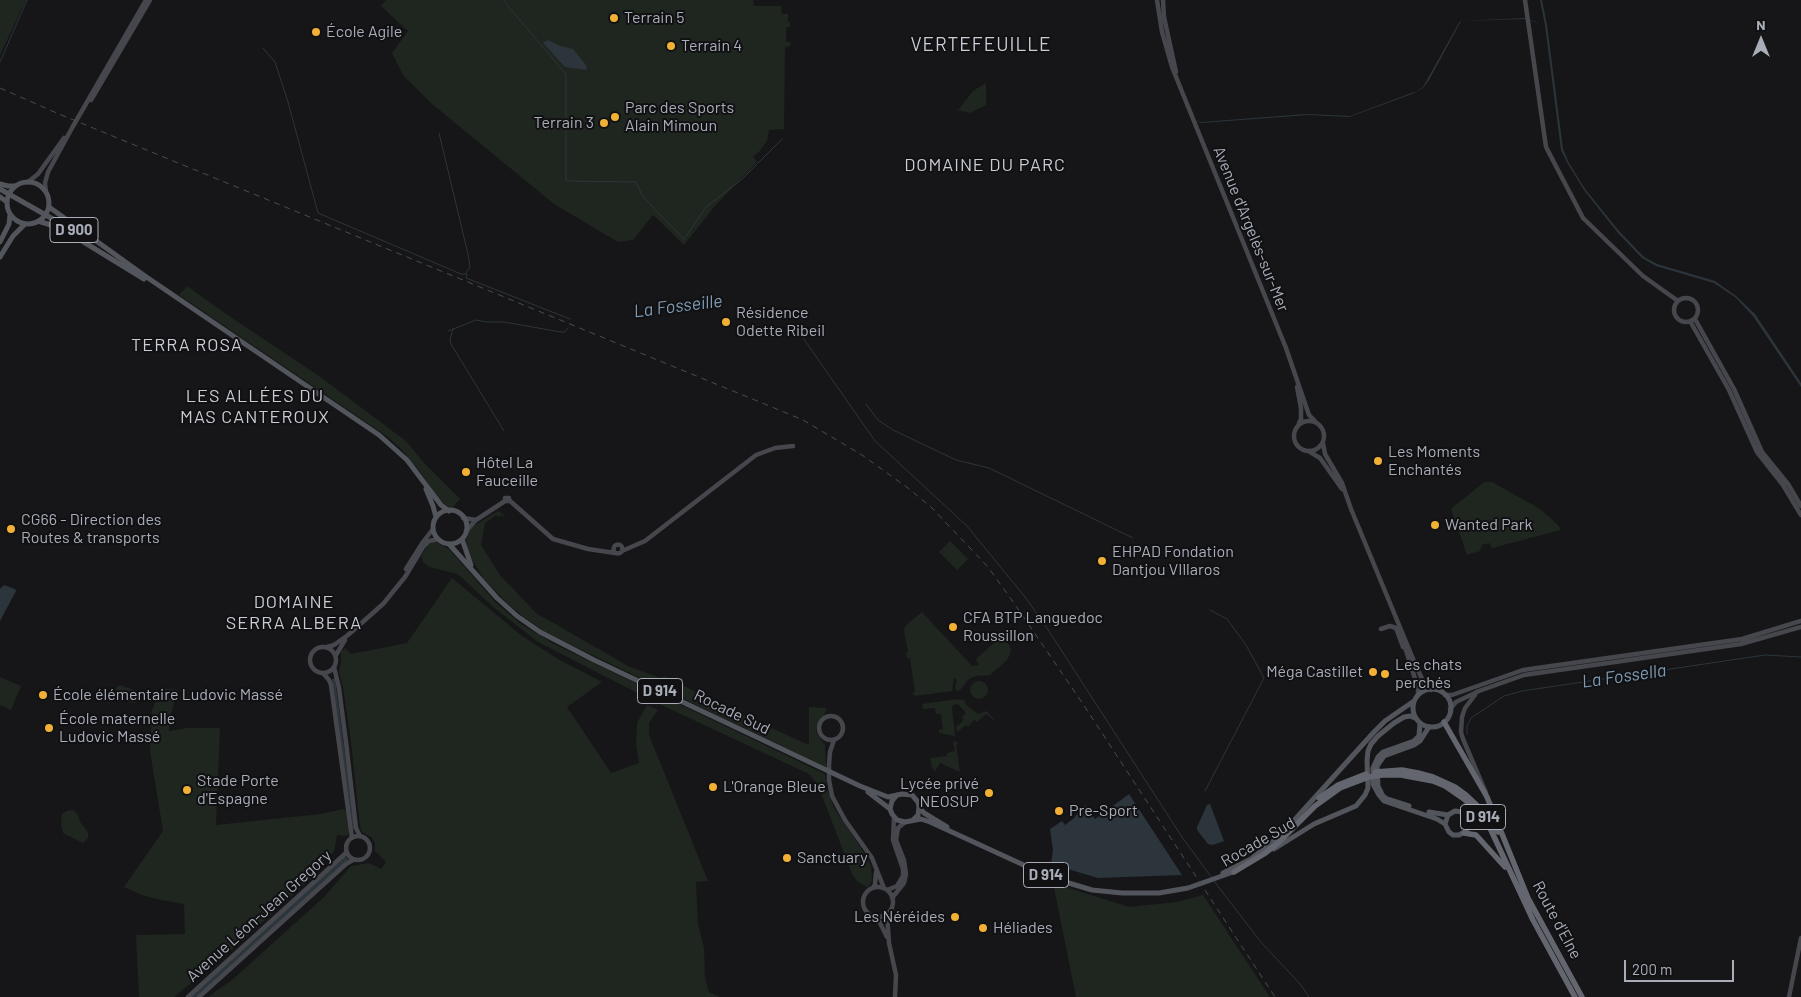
<!DOCTYPE html>
<html>
<head>
<meta charset="utf-8">
<style>
	body { margin:0 }
	#map { position:relative; width:1801px; height:997px; overflow:hidden; background:#161618; font-family:Barlow,sans-serif }
	canvas { display:block }
	.north { position:absolute; left:1736px; top:15px; width:50px; height:50px; -webkit-text-stroke:4px #111113; paint-order:stroke; rotate:0deg; font-size:14px; font-weight:700; line-height:20px; text-align:center; color:#a8adb8 }
	.north::after { content:''; display:block; margin:auto; width:18px; height:22px; background:#a8adb8; clip-path:polygon(50% 0,100% 100%,50% 72%,0 100%) }
	.scale { position:absolute; left:1624px; top:960px; width:110px; height:22px; box-sizing:border-box; border:2px solid #a8adb8; border-top:0; padding-left:6px; font-size:15px; line-height:18px; white-space:nowrap; color:#a8adb8; -webkit-text-stroke:4px #111113; paint-order:stroke }
</style>
</head>
<body>
<div id="map">
<canvas width="1801" height="997"></canvas>
<div class="north">N</div>
<div class="scale">200 m</div>
</div>
<script>
const g = document.querySelector('canvas').getContext('2d');
g.lineJoin = 'round';
function fillPath(path, color) { g.fillStyle = color; g.fill(path, 'evenodd'); }
const poly = rows => new Path2D(rows.map(r => 'M' + r).join(''));
function strokePath(path, color, width, dash) { g.strokeStyle = color; g.lineWidth = width; g.lineCap = dash ? 'butt' : 'round'; g.setLineDash(dash || []); g.stroke(path); }
function write(font, color, halo, rows, align = 'center') {
  g.font = font + ' Barlow,sans-serif'; g.lineWidth = 4; g.setLineDash([]); g.textBaseline = 'middle'; g.strokeStyle = halo; g.fillStyle = color; for (const [text, x, y, turn = 0] of rows) {
    g.save(); g.translate(x, y); g.rotate((+turn || 0) * Math.PI / 180); g.textAlign = isNaN(turn) ? turn : align; if (halo) g.strokeText(text, 0, 0); g.fillText(text, 0, 0); g.restore();
  }
}
const green = poly([
	[0,0,26,0,0,55],
	[386,0,753,0,754,6,781,6,782,14,788,14,788,22,790,22,790,27,786,27,786,42,790,42,790,46,785,47,784,129,769,130,767,141,758,153,753,156,757,162,714,207,684,245,653,215,633,240,618,242,554,204,432,104,403,75,392,53,408,31,381,6],
	[986,83,986,105,970,113,958,110,973,91],
	[187,286,229,316,319,376,406,441,426,465,460,499,451,509,439,499,418,469,402,450,388,437,179,295],
	[1484,482,1492,482,1540,509,1558,525,1561,530,1492,548,1489,543,1482,545,1480,551,1467,555,1451,509],
	[498,511,503,514,505,517,501,515,498,517,496,515,485,523,481,545,500,575,536,613,630,667,661,678,665,676,721,705,809,745,809,707,827,708,824,715,817,725,816,730,817,734,825,745,826,767,561,640,544,631,524,617,506,602,484,579,474,563,468,551,466,540,470,528],
	[950,541,968,559,957,570,939,552],
	[430,542,436,542,449,549,497,604,521,624,556,645,825,774,827,789,834,808,865,854,871,866,872,881,869,886,867,887,858,882,852,874,818,785,809,774,657,703,538,642,492,606,458,574,429,567,423,562,421,556],
	[452,578,522,636,558,659,602,682,567,707,611,773,639,763,636,744,637,723,647,705,658,710,649,723,649,735,708,881,696,882,698,924,704,948,705,978,709,992,720,997,208,997,233,979,323,898,351,866,369,863,381,869,386,862,375,851,375,844,372,838,362,832,360,827,351,742,343,687,339,672,341,662,341,652,345,648,351,654,407,643],
	[922,612,972,666,979,665,976,659,1002,636,1009,645,1011,649,1010,655,1006,661,990,675,976,676,969,679,960,690,956,691,955,686,957,680,954,678,952,691,915,696,912,693,915,692,910,658,907,658,906,653,908,652,904,631,905,626],
	[0,677,21,686,11,710,0,705],
	'970 690a9 9 0 1 1 18 0a9 9 0 1 1-18 0Z',
	[120,685,137,691,138,693,135,702,133,703,115,698,114,694,117,687],
	[161,688,178,690,170,717,169,731,187,728,220,728,216,825,321,814,343,809,346,811,349,833,348,835,345,836,337,835,334,852,325,859,316,874,226,955,174,997,139,997,136,935,185,934,184,904,161,900,142,895,124,887,163,831,150,751,152,710],
	[958,699,966,701,964,703,978,714,987,711,997,723,986,714,977,722,974,720,968,727,966,725,957,732,956,727,964,720,962,717,966,713,958,704,953,705,952,708,955,736,939,733,939,730,943,729,941,714,936,714,935,708,923,709,922,704],
	[953,741,960,743,956,744,960,772,940,763,935,771,932,767,930,758,947,756,947,753,955,751],
	[73,810,78,815,80,822,88,832,88,838,83,843,63,833,61,825,62,814,67,811],
	[1053,883,1129,907,1177,902,1203,895,1270,997,1076,997]
]);
const water = poly([
	[1540,0,1542,0,1547,25,1563,149,1569,163,1585,189,1619,231,1644,257,1657,264,1715,281,1736,296,1755,314,1801,383,1801,387,1753,316,1735,297,1714,283,1656,266,1642,258,1618,233,1584,190,1568,164,1561,150,1545,25],
	[1526,18,1541,24,1526,19,1461,21,1429,80,1423,88,1412,94,1349,117,1308,115,1201,123,1196,120,1201,122,1307,114,1350,116,1417,91,1423,87,1460,21],
	[548,40,560,46,573,49,586,65,587,70,565,67,543,43],
	[4,585,15,589,16,591,0,621,0,589],
	[335,678,355,829,353,829,331,680],
	[1129,794,1182,875,1098,878,1051,864,1053,850,1050,829,1062,821,1065,825,1073,819,1085,805,1095,819],
	[1210,804,1224,841,1213,845,1208,844,1197,830,1197,827,1207,805],
	[345,856,349,860,196,997,189,997]
]);
const stream = poly([
	[504,0,505,2],
	[506,4,566,74,566,181,636,182,643,197,684,239,706,207,741,180,782,139],
	[263,48,275,62,288,102,318,213,461,274,467,274,466,278,570,319],
	[0,62,27,0],
	[439,133,468,254,470,267,466,273],
	[453,329,450,340,451,344,504,431],
	[448,331,476,320,486,322,504,322,561,332,565,332,568,328],
	[799,332,875,441,967,526,1025,597,1045,625,1182,837,1212,878],
	[866,404,878,420,893,430,956,460,989,468,1133,538],
	[1467,734,1467,726,1471,718,1504,696,1522,691,1765,655,1801,657],
	[1205,791,1264,678,1246,645,1227,619,1210,610],
	[1214,881,1260,941,1301,985,1309,997]
]);
const secondary = poly([
	[1157,0,1162,32,1172,67,1286,348,1309,415,1315,421],
	[1163,0,1164,17,1176,72],
	[1525,0,1546,147,1583,218,1643,276,1678,301],
	[91,100,150,0],
	[28,182,38,174,64,138],
	[46,192,45,183,48,172,72,128,146,0],
	'1674 310a12 12 0 1 1 24 0a12 12 0 1 1-24 0Z',
	[1695,319,1734,389,1762,452,1788,484,1801,506],
	[1690,321,1729,390,1757,452,1783,485,1801,515],
	[1297,387,1301,408,1301,419,1299,423],
	'1294 436a15 15 0 1 1 30 0a15 15 0 1 1-30 0Z',
	[1323,443,1325,454,1342,483,1351,509,1416,666,1424,683,1431,690],
	[1310,452,1320,458,1342,489],
	[505,498,509,498,509,501,505,501,505,498],
	[509,500,553,539,588,549,615,553],
	[463,518,476,520],
	[466,531,476,520,505,501],
	'613.5 549a4.5 4.5 0 1 1 9 0a4.5 4.5 0 1 1-9 0Z',
	[622,551,645,541,756,455,775,448,793,446],
	[406,569,423,542,433,529],
	[1381,629,1390,626,1396,628,1403,647],
	[1404,644,1418,688,1418,695],
	'310 660a13 13 0 1 1 26 0a13 13 0 1 1-26 0Z',
	[327,647,334,645,348,635,383,604,405,577,423,547,429,541,438,539],
	[336,655,345,640],
	[334,667,339,688,346,742,356,828,360,836],
	[323,673,329,680,331,685,352,838],
	[1445,695,1452,695,1523,670,1742,639,1801,621],
	[1475,695,1465,708,1462,717,1461,732,1463,739,1486,793],
	[1450,709,1456,702,1479,691,1524,675,1741,644,1801,627],
	'819 728a12 12 0 1 1 24 0a12 12 0 1 1-24 0Z',
	[834,740,830,752,829,765,829,780,832,796,845,820,872,858,884,888],
	'346 848a12 12 0 1 1 24 0a12 12 0 1 1-24 0Z',
	'863 902a15 15 0 1 1 30 0a15 15 0 1 1-30 0Z',
	[873,888,875,884,876,872],
	[887,890,897,886,903,876,903,869,893,840,894,817],
	[892,898,904,883,906,874,904,860,896,840,898,828,905,822],
	[887,914,889,943,896,975,895,997],
	[877,917,887,937],
	[188,997,347,852],
	[199,997,346,864,353,860],
	[1789,997,1801,938]
]);
const primary = poly([
	'7 203a21 21 0 1 1 42 0a21 21 0 1 1-42 0Z',
	[0,184,8,186,15,186],
	[0,189,88,239],
	[0,197,7,202],
	[49,207,145,276,379,435,407,460,441,505,449,511],
	[38,221,54,226,69,233,144,279],
	[0,242,9,224,10,215],
	[0,257,13,236,25,224],
	[426,489,433,506,436,517],
	'433 527a17 17 0 1 1 34 0a17 17 0 1 1-34 0Z',
	[462,539,471,565],
	[449,544,497,598,517,616,540,632,594,660,860,786,888,797,902,794,912,795,918,802,919,807,918,815,913,820],
	'1413 708a19 19 0 1 1 38 0a19 19 0 1 1-38 0Z',
	[1420,723,1419,736,1414,741,1383,752,1378,757,1373,768,1373,784,1379,795,1384,801,1437,819,1445,824,1449,832,1453,835,1459,835,1466,831,1469,826,1469,820,1462,812,1455,811,1448,815,1445,824],
	[868,792,890,809],
	[897,795,892,801,890,809,892,814,897,820,905,822,921,819,930,822,1052,878,1092,890,1122,893,1159,893,1188,888,1236,871],
	[1409,806,1387,799,1383,796,1378,786,1377,766,1384,756,1414,745,1420,741,1429,727],
	[919,807,924,813,947,827],
	[1429,812,1448,815],
	[1274,849,1314,824,1356,806,1365,795,1368,788,1367,761,1368,751,1371,744,1378,736,1394,723,1404,717,1410,716,1415,718],
	[1223,873,1251,859,1280,836,1374,732,1385,721,1414,701]
]);
const highway = poly([
	[1444,722,1487,797,1528,898,1582,997],
	[1375,772,1402,770,1418,773,1433,777,1455,787,1466,795,1483,811,1498,832],
	[1319,798,1338,785,1366,774],
	[1464,833,1476,835,1505,867],
	[1234,872,1264,854,1278,843,1315,806,1340,788,1369,777,1382,775,1401,775,1433,781,1445,786,1464,799,1483,817,1489,826,1533,920,1575,997]
]);
const rail = poly([
	[0,88,59,114,767,405,803,420,862,455,908,488,932,508,988,567,1016,606,1081,701,1275,997]
]);
const markers = [
	[614,18,5,"#f2b134"],
	[316,32,5,"#f2b134"],
	[671,46,5,"#f2b134"],
	[615,117,5,"#f2b134"],
	[604,123,5,"#f2b134"],
	[726,322,5,"#f2b134"],
	[1378,461,5,"#f2b134"],
	[466,472,5,"#f2b134"],
	[1435,525,5,"#f2b134"],
	[11,529,5,"#f2b134"],
	[1102,561,5,"#f2b134"],
	[953,627,5,"#f2b134"],
	[1373,672,5,"#f2b134"],
	[1385,674,5,"#f2b134"],
	[43,695,5,"#f2b134"],
	[49,728,5,"#f2b134"],
	[713,787,5,"#f2b134"],
	[187,790,5,"#f2b134"],
	[989,793,5,"#f2b134"],
	[1059,811,5,"#f2b134"],
	[787,858,5,"#f2b134"],
	[955,917,5,"#f2b134"],
	[983,928,5,"#f2b134"]
];
const shields = [
	[74,230,48],
	[660,691,45],
	[1483,817,45],
	[1046,875,45]
];
const shieldNames = [
	["D 900",74,230],
	["D 914",660,691],
	["D 914",1483,817],
	["D 914",1046,875]
];
const poiNames = [
	["Terrain 5",624,18],
	["École Agile",326,32],
	["Terrain 4",681,46],
	["Parc des Sports",625,108],
	["Alain Mimoun",625,126],
	["Terrain 3",594,123,"right"],
	["Résidence",736,313],
	["Odette Ribeil",736,331],
	["Les Moments",1388,452],
	["Enchantés",1388,470],
	["Hôtel La",476,463],
	["Fauceille",476,481],
	["CG66 - Direction des",21,520],
	["Routes & transports",21,538],
	["Wanted Park",1445,525],
	["EHPAD Fondation",1112,552],
	["Dantjou VIllaros",1112,570],
	["CFA BTP Languedoc",963,618],
	["Roussillon",963,636],
	["Les chats",1395,665],
	["perchés",1395,683],
	["Méga Castillet",1363,672,"right"],
	["École élémentaire Ludovic Massé",53,695],
	["École maternelle",59,719],
	["Ludovic Massé",59,737],
	["Stade Porte",197,781],
	["d'Espagne",197,799],
	["Lycée privé",979,784,"right"],
	["NEOSUP",979,802,"right"],
	["L'Orange Bleue",723,787],
	["Pre-Sport",1069,811],
	["Sanctuary",797,858],
	["Les Néréides",945,917,"right"],
	["Héliades",993,928]
];
const streetNames = [
	["Avenue d'Argelès-sur-Mer",1251,229,68],
	["Rocade Sud",732,712,26],
	["Rocade Sud",1258,842,-30],
	["Avenue Léon-Jean Gregory",259,916,-42],
	["Route d'Elne",1557,920,62]
];
const neighbourhoodNames = [
	["DOMAINE DU PARC",985,165],
	["TERRA ROSA",187,345],
	["LES ALLÉES DU",255,396],
	["MAS CANTEROUX",255,417],
	["DOMAINE",294,602],
	["SERRA ALBERA",294,623]
];
const waterNames = [
	["La Fosseille",678,306,-7],
	["La Fossella",1624,676,-8]
];
const quarterNames = [
	["VERTEFEUILLE",981,45]
];
fillPath(green, '#1e261f');
fillPath(water, '#2c353c');
strokePath(stream, '#2c353c', 1);
strokePath(secondary, '#45474d', 4.5);
strokePath(primary, '#53555c', 5);
strokePath(highway, '#63666e', 5.5);
strokePath(rail, '#4a4c52', 1, [6, 5]);
for (const [x, y, r, color] of markers) { const dot = new Path2D(); dot.arc(x, y, r, 0, 2 * Math.PI); g.fillStyle = color; g.fill(dot); strokePath(dot, '#111113', 2); }
for (const [x, y, w] of shields) { const box = new Path2D(); box.roundRect(x - w / 2, y - 12.5, w, 25, 4); g.fillStyle = '#111113'; g.fill(box); strokePath(box, '#a8adb8', 1); }
write('bold 15px', '#a8adb8', null, shieldNames);
write('16px', '#a8adb8', '#111113', poiNames, 'left');
write('16px', '#a8adb8', '#111113', streetNames);
g.letterSpacing = '1px';
write('18px', '#c9ccd4', '#111113', neighbourhoodNames);
g.letterSpacing = '0px';
write('italic 18px', '#7f9bb3', '#111113', waterNames);
g.letterSpacing = '1px';
write('19px', '#c9ccd4', '#111113', quarterNames);
g.letterSpacing = '0px';
</script>
</body>
</html>
